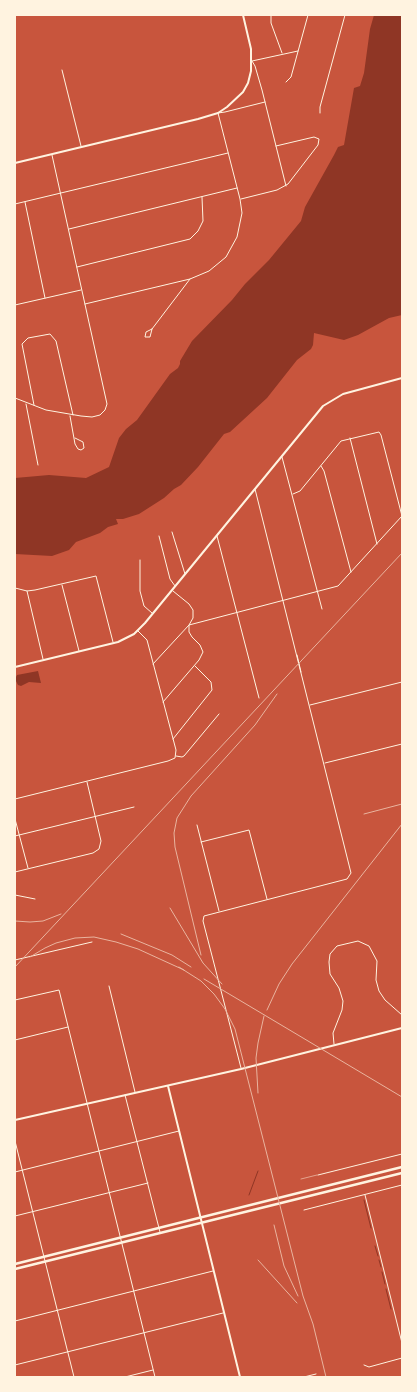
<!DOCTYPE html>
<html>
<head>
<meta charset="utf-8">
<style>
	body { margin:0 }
	#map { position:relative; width:417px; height:1392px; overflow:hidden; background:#c8553d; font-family:Signika,sans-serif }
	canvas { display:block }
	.frame { position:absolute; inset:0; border:16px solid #fff3e0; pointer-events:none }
</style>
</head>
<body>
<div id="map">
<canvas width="417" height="1392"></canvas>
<div class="frame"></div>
</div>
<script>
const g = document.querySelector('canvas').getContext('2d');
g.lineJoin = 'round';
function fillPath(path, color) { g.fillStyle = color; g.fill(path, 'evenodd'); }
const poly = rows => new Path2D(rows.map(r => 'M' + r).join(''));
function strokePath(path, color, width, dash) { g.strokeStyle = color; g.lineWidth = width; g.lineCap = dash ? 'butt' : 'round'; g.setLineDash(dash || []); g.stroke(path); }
const water = poly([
	[374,15,402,15,402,315,389,318,358,335,344,340,314,333,313,345,311,349,297,360,267,398,230,432,224,434,198,467,181,485,174,489,164,498,139,514,123,519,116,519,118,524,108,527,100,533,76,542,69,550,52,556,15,554,15,478,49,475,86,478,109,467,119,438,126,429,137,420,170,374,178,368,180,364,180,361,192,341,232,300,245,284,269,260,301,221,305,207,334,155,338,147,344,145,354,88,360,86,364,73,370,29],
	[38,671,41,683,29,682,21,686,18,685,15,679,17,675]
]);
const stream = poly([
	[401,1189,402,1189],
	[249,1195,258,1171],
	[364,1200,371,1228],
	[375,1246,378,1256],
	[379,1260,381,1267],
	[382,1272,385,1284],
	[386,1289,391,1309]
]);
const service = poly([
	[301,1179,317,1175]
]);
const minor = poly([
	[271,15,271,23,282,53],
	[62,70,81,146],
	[286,82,291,77,308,15],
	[320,113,320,107,345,15],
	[286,186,262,90,255,66,252,61,298,51],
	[241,199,277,190,288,184,318,145,319,139,314,137,276,146],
	[25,202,45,298],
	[15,204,228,153],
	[69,229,237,188],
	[77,267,190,239,198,231,203,221,202,197],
	[85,304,190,279,209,271,226,257,237,237,242,213,240,199,218,113,225,112,265,102],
	[15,305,81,290],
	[152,329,190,279],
	[152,329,150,337,145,337,146,332,152,329],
	[15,398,46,410,81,416,92,417,100,415,105,410,107,404,52,155],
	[26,404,38,465],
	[34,405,22,344,28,338,50,334,56,341,73,415],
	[70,416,75,444,78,449,81,450,84,448,83,442,75,438],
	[350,438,377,544],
	[282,457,322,609],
	[321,466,324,471,351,572],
	[172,532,185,574],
	[159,536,170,579,175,586],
	[217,536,259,698],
	[140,560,140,591,144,606,152,613],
	[62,585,79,651],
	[15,588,27,591,35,590,96,576,113,642],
	[27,591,43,659],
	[297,655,301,672],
	[153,664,189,625,338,586,402,516,381,435,379,432,341,441,300,491,293,494],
	[163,702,199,660,203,652,200,645,192,637,189,632,189,625,193,618,193,610,189,604,173,591],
	[310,705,402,682],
	[173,739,212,690,211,682,195,666],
	[176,756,182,757,184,756,219,714],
	[325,763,402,744],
	[15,799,168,761,175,758,176,750,147,640,138,631],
	[15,819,28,868],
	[197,825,219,911],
	[15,836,134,807],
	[201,842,249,830,267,899],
	[15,872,93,853,99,849,101,841,87,782],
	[15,895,35,899],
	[15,960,92,942],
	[109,986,135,1092],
	[15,1000,59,990,155,1377],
	[15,1040,68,1027],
	[334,1044,333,1033,342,1010,343,1001,339,988,330,974,329,962,330,954,337,946,358,941,369,946,377,961,376,980,379,991,385,1000,402,1015],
	[241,1068,203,921,204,916,347,879,351,873,255,489],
	[125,1095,160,1232],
	[15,1141,74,1377],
	[15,1172,179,1131],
	[318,1175,402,1154],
	[365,1195,402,1343],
	[304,1210,402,1185],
	[15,1216,148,1183],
	[15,1321,213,1271],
	[15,1365,223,1313],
	[364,1365,369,1367,402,1358],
	[125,1377,153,1370],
	[304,1377,316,1374]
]);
const tertiary = poly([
	[168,1086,240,1377],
	[15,1120,241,1069,402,1028]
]);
const secondary = poly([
	[15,163,198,119,218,113,227,107,243,92,248,83,251,71,251,49,243,15],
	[15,667,118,642,134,634,145,623,323,406,343,394,402,378]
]);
const primary = poly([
	[15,1264,402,1167],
	[15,1269,402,1173]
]);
const rail = poly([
	[364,814,402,804],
	[170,908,203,963,222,984],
	[15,921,30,922,43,921,61,914],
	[121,934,172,955,191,967],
	[201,955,175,847,174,833,177,818,191,796,255,725,277,694],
	[30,957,45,948,56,943,75,938,94,937,116,942,138,949,184,970],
	[15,967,402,553],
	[179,967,201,981,214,994,225,1009,235,1029,303,1296,313,1324,326,1377],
	[204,979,402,1097],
	[267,1010,279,984,292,964,402,824],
	[258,1093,256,1058,258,1043,264,1016],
	[274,1225,284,1266,298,1296],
	[258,1260,297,1303]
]);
fillPath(water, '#8f3625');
strokePath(stream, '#8f3625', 1);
strokePath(service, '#fff3e0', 0.5);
strokePath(minor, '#fff3e0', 1);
strokePath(tertiary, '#fff3e0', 2);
strokePath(secondary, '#fff3e0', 2);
strokePath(primary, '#fff3e0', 2.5);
strokePath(rail, '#e9b49f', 1);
</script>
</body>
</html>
